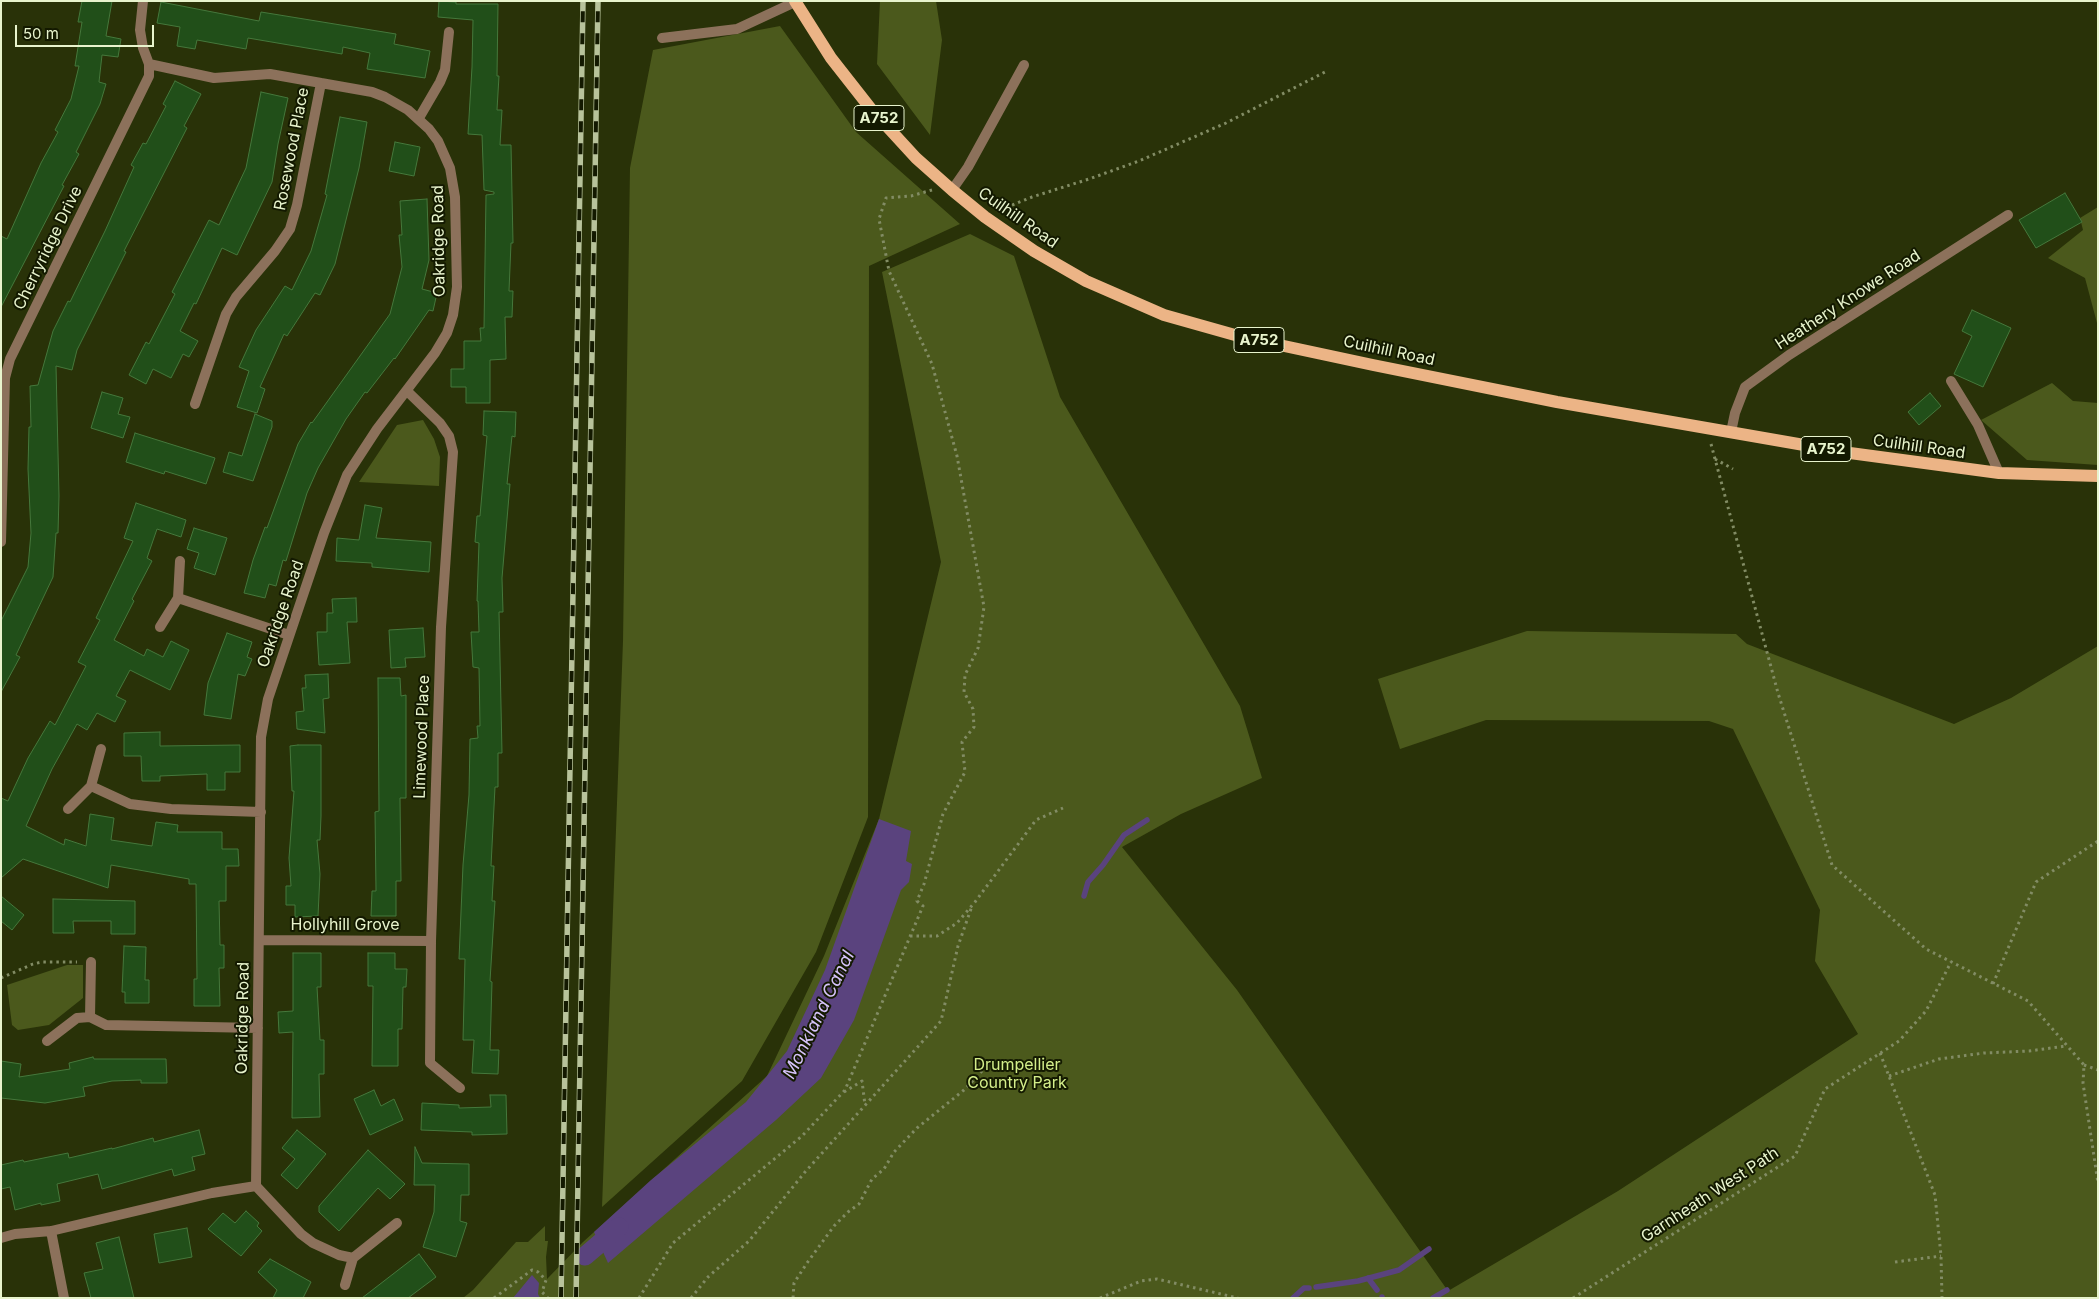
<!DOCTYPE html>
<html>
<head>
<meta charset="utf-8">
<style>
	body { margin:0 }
	#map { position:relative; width:2099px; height:1299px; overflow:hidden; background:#293208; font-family:Inter,sans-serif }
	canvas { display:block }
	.frame { position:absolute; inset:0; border:2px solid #e8f4cd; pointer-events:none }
	.scale { position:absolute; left:15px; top:25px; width:139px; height:22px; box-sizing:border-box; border:2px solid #e8f4cd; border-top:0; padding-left:6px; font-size:15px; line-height:18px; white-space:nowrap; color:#e8f4cd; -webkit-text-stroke:4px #131900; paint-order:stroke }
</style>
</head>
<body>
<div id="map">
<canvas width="2099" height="1299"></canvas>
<div class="frame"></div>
<div class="scale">50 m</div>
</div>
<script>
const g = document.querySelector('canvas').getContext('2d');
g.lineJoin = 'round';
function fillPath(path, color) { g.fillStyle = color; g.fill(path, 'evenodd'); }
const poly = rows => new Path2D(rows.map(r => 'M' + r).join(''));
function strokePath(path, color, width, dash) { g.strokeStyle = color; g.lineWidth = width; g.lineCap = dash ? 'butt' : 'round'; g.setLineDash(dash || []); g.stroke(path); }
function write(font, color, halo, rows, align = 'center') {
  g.font = font + ' Inter,sans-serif'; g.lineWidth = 4; g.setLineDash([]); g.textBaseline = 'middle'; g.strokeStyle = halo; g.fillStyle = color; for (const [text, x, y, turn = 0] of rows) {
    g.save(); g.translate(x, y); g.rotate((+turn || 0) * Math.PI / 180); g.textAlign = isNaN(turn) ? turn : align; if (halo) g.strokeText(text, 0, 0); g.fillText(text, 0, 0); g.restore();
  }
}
const green = poly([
	[880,1,936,1,942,40,930,135,877,64],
	[780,26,856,132,960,224,869,266,868,817,816,952,742,1081,602,1207,623,641,630,168,653,50],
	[2098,207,2098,322,2097,323,2085,278,2048,258,2083,230,2080,218],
	[970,234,1014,256,1060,397,1240,706,1262,778,1181,814,1122,847,1237,990,1448,1291,1618,1191,1858,1034,1815,961,1820,910,1733,729,1709,721,1486,720,1400,749,1378,679,1527,631,1736,634,1747,644,1954,724,2011,698,2098,646,2098,1298,463,1298,473,1290,516,1242,528,1242,545,1226,545,1241,548,1241,546,1257,547,1279,583,1242,767,1076,824,956,879,819,941,562,882,272],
	[2052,383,2073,401,2098,403,2098,465,2027,460,1981,420],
	[423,420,434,439,440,457,439,486,359,482,397,425],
	[67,965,83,965,83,998,49,1025,18,1030,12,1025,7,985]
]);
const water = poly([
	[879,819,911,831,906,861,912,864,909,882,901,890,854,1020,821,1078,776,1120,608,1263,594,1232,651,1180,746,1102,787,1051,825,970],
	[532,1275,539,1283,538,1294,540,1298,513,1298]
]);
const stream = poly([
	[1084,896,1088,882,1103,865,1124,835,1147,820],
	[1368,1278,1377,1290],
	[1316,1287,1358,1281,1399,1270,1429,1249],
	[1382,1297,1382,1298],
	[1293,1298,1304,1288,1309,1288],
	[1433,1298,1447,1290]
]);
const canal = poly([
	[585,1256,619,1227]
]);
const building = poly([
	[82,1,112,1,106,36,121,39,118,57,102,55,99,82,106,84,100,104,76,152,79,154,62,185,64,186,1,307,1,236,7,239,41,163,58,132,55,130,71,99,79,66,75,66,82,22,78,22,82,1],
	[439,1,456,2,456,4,498,4,497,76,499,76,497,110,502,110,500,145,511,145,513,243,511,243,509,291,513,291,512,317,505,317,506,359,490,360,490,403,466,403,466,387,451,387,451,369,464,369,464,341,481,341,480,328,484,328,486,195,494,194,494,192,484,190,482,135,468,134,472,67,473,20,438,17,439,1],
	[161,2,259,21,261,12,396,34,394,44,430,51,425,78,367,69,370,53,343,47,342,54,248,38,246,49,197,40,195,49,177,46,180,27,157,23,161,2],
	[175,81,201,94,184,126,187,128,124,251,126,252,77,350,72,370,56,366,59,496,58,533,56,533,53,577,16,655,20,657,1,692,1,621,28,567,31,533,28,469,29,427,31,427,30,386,38,385,53,331,68,301,70,302,105,231,134,167,131,165,143,143,146,144,166,106,163,104,175,81],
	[261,92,288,98,278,144,272,182,237,255,222,248,196,304,194,303,180,331,198,341,189,357,183,354,171,378,153,369,146,384,129,375,146,342,149,344,175,294,172,292,209,220,219,225,246,168,261,92],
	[340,117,367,122,359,168,335,264,320,295,315,293,287,336,284,334,260,387,265,389,257,413,237,407,249,371,239,367,256,330,285,286,292,290,311,251,327,195,325,194,340,117],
	[395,142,420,147,414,176,389,171,395,142],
	[2065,193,2082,222,2036,248,2019,220,2065,193],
	[427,199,429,260,422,289,437,293,433,311,429,310,395,359,394,358,367,393,365,392,346,419,318,468,307,493,286,561,283,560,276,586,269,584,265,598,244,593,253,560,265,527,267,528,298,444,311,422,312,423,390,314,402,267,399,235,402,235,400,201,427,199],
	[1972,310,2011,328,1983,387,1954,374,1972,336,1962,331,1972,310],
	[102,392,123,398,118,414,130,417,123,438,91,428,102,392],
	[1930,393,1941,406,1919,425,1908,412,1930,393],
	[484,411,516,412,515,437,512,436,507,484,510,484,502,578,503,612,499,612,502,753,498,753,498,787,495,787,491,866,494,866,492,901,495,901,490,981,492,982,490,1050,499,1050,498,1074,472,1073,474,1040,463,1040,465,959,459,959,463,865,469,795,470,739,478,738,477,726,480,726,479,668,473,667,471,632,479,632,478,601,477,601,479,543,475,542,477,516,480,516,487,436,483,435,484,411],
	[255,414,272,421,272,427,253,481,223,472,229,452,242,456,255,414],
	[135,433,215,458,206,484,165,471,164,474,126,462,135,433],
	[136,503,186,520,181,537,157,529,147,558,152,561,132,599,134,601,114,640,144,656,147,649,163,657,171,641,189,650,170,690,130,670,116,696,126,701,115,722,97,713,87,730,77,724,52,769,26,826,64,845,65,839,86,846,90,814,114,818,111,840,152,846,156,822,178,825,177,832,222,832,222,849,238,849,239,866,226,866,226,901,219,901,220,945,224,945,224,968,219,968,220,1006,194,1006,194,979,197,979,196,884,189,884,189,879,111,865,108,888,23,859,1,878,1,798,8,801,28,758,50,721,55,725,86,666,78,662,100,620,96,618,133,541,124,538,136,503],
	[365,505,382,508,376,538,431,542,429,572,372,567,372,563,336,561,337,538,359,540,365,505],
	[194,528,227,538,215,575,194,568,199,553,187,549,194,528],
	[356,598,357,622,347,622,350,663,319,665,317,632,327,632,327,613,333,613,332,599,356,598],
	[423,628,425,657,405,658,406,667,391,668,389,630,423,628],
	[227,633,252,642,247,657,252,659,245,676,238,674,231,719,204,715,208,683,227,633],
	[328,674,329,698,323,699,325,733,297,729,296,712,304,711,302,688,306,688,305,675,328,674],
	[378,678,400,678,401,696,406,695,406,798,400,798,401,881,396,881,396,916,371,916,372,891,376,891,375,812,379,811,378,678],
	[160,732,160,746,240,745,240,772,225,772,225,790,207,790,207,774,160,776,160,781,142,781,141,756,124,756,124,733,160,732],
	[298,745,321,745,321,816,320,840,317,840,320,874,318,916,295,917,295,905,286,905,286,886,291,886,289,858,294,791,292,791,290,746,298,745],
	[1,896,24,915,12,930,1,921,1,896],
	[53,899,135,901,135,934,111,934,111,921,73,921,74,933,53,933,53,899],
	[124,946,146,947,145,980,149,980,149,1003,125,1003,125,992,122,992,124,946],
	[293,953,321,953,321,987,317,987,320,1040,324,1040,324,1074,319,1074,320,1117,292,1118,293,1032,279,1033,278,1012,293,1011,293,953],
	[368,953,395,953,395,969,407,969,406,987,403,987,402,1029,398,1029,398,1066,372,1066,373,986,368,986,368,953],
	[93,1057,94,1059,166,1059,167,1083,141,1083,141,1080,112,1081,83,1087,85,1096,45,1103,1,1098,1,1061,21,1064,19,1077,70,1069,69,1063,93,1057],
	[374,1090,381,1106,394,1099,403,1120,370,1135,354,1099,374,1090],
	[490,1095,506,1095,507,1134,472,1135,472,1132,421,1130,422,1103,459,1105,459,1108,491,1107,490,1095],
	[199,1130,205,1154,192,1157,195,1170,174,1176,172,1169,102,1189,98,1174,57,1184,60,1201,41,1205,41,1203,15,1210,10,1187,1,1189,1,1165,23,1160,24,1162,68,1153,69,1158,112,1148,112,1149,153,1138,154,1142,199,1130],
	[297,1130,326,1154,297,1189,281,1175,295,1159,282,1148,297,1130],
	[415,1147,422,1163,469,1164,469,1195,461,1195,460,1221,467,1223,456,1257,423,1247,434,1212,435,1185,414,1185,415,1147],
	[368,1150,405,1184,390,1199,378,1188,339,1231,319,1212,319,1206,368,1150],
	[246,1211,259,1223,257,1226,262,1231,241,1256,208,1229,223,1213,235,1223,246,1211],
	[187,1228,192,1257,159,1263,154,1234,187,1228],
	[119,1237,134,1298,91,1298,84,1273,103,1269,96,1243,119,1237],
	[419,1254,436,1277,408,1298,362,1298,419,1254],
	[270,1259,311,1282,303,1298,273,1298,277,1290,258,1272,270,1259]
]);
const path = poly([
	[1000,210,1032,197,1089,179,1139,161,1226,123,1325,72],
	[1711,444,1778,693,1832,865,1926,949,2028,1001,2084,1065,2083,1083,2098,1183],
	[1715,459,1733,469],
	[910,936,937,936,957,923,975,902,1036,820,1063,808],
	[1,978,33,964,42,962,77,962],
	[1993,984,2036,882,2098,841],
	[1880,1053,1935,1195,1941,1256,1942,1298],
	[2084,1065,2098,1070],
	[1889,1076,1939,1059,1984,1053,2029,1051,2066,1046],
	[844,1092,862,1081,865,1105],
	[1895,1262,1941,1256],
	[494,1298,532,1270,538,1272,546,1280,542,1292,548,1298],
	[639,1298,673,1243,802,1136,845,1090,923,906,917,901,924,884,943,814,965,772,962,742,974,727,973,709,964,692,965,675,978,648,984,607,957,456,932,364,889,271,879,219,886,198,911,196,932,190],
	[691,1298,708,1277,749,1241,805,1172,941,1021,958,946,972,906],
	[793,1298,794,1283,807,1263,834,1226,848,1212,859,1204,872,1179,884,1169,894,1152,917,1128,964,1090,982,1071],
	[1100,1298,1141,1281,1157,1279,1238,1298],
	[1573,1298,1795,1156,1825,1089,1899,1041,1926,1011,1951,962]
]);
const lane = poly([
	[662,38,737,29,795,2],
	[419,118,440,82,445,70,449,32],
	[952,190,968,167,1024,65],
	[1951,381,1978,425,1999,473]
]);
const street = poly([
	[407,391,440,423,449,436,453,452,441,627,431,941,430,1063,460,1088],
	[195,404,226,314,236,297,275,251,290,229,297,205,321,83],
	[1731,432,1735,413,1745,387,1789,355,2008,215],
	[1,542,5,378,10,359,149,76,149,64,143,48,140,30,143,1],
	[178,598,289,635],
	[160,627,178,598,180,561],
	[91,786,130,804,171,809,261,812],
	[68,809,91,786,101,749],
	[259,940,431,941],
	[91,962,90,1017,106,1025,258,1028],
	[47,1041,77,1018,90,1017],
	[256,1186,301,1234,313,1243,339,1255,353,1258,397,1223],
	[51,1231,64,1298],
	[1,1238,15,1234,51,1231,212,1193,256,1186,261,737,268,699,324,533,347,475,377,429,435,353,447,333,453,315,457,287,455,197,450,168,438,141,429,129,408,110,385,97,372,92,270,74,214,78,149,64],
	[345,1285,353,1258]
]);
const primary = poly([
	[795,1,831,58,871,109,916,158,952,190,985,217,1034,251,1086,281,1164,315,1242,337,1373,365,1557,402,1850,453,1999,473,2098,476]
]);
const rail = poly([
	[561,1298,583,1],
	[576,1298,598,1]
]);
const shields = [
	[879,118,50],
	[1259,340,50],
	[1826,449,50]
];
const shieldNames = [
	["A752",879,118],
	["A752",1259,340],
	["A752",1826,449]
];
const streetNames = [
	["Rosewood Place",292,149,-79],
	["Cuilhill Road",1018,218,35],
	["Oakridge Road",439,241,-91],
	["Cherryridge Drive",48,248,-64],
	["Heathery Knowe Road",1848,300,-33],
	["Cuilhill Road",1389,351,12],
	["Cuilhill Road",1919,447,8],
	["Oakridge Road",281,614,-71],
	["Limewood Place",422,737,-88],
	["Hollyhill Grove",345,925],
	["Oakridge Road",243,1018,-89],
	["Garnheath West Path",1710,1195,-33]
];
const parkNames = [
	["Drumpellier",1017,1065],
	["Country Park",1017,1083]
];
const waterNames = [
	["Monkland Canal",819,1015,-64]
];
fillPath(green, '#4b591c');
fillPath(water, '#5a437e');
strokePath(stream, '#5a437e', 5.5);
strokePath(canal, '#5a437e', 19);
fillPath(building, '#214f19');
strokePath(building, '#45783c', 1);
strokePath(path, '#828c64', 3, [2.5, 4]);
strokePath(lane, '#8c715b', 10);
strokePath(street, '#8c715b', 10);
strokePath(primary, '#ecb486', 12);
strokePath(rail, '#b8c39b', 5.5);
strokePath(rail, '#131900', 4, [11]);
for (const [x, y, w] of shields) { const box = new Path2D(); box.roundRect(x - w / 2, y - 12.5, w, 25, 4); g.fillStyle = '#131900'; g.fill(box); strokePath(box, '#e8f4cd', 1); }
write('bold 15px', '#e8f4cd', null, shieldNames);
write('16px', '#e8f4cd', '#131900', streetNames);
write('16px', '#d4ee8a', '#131900', parkNames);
write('italic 18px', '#d5c2f9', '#131900', waterNames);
</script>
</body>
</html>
